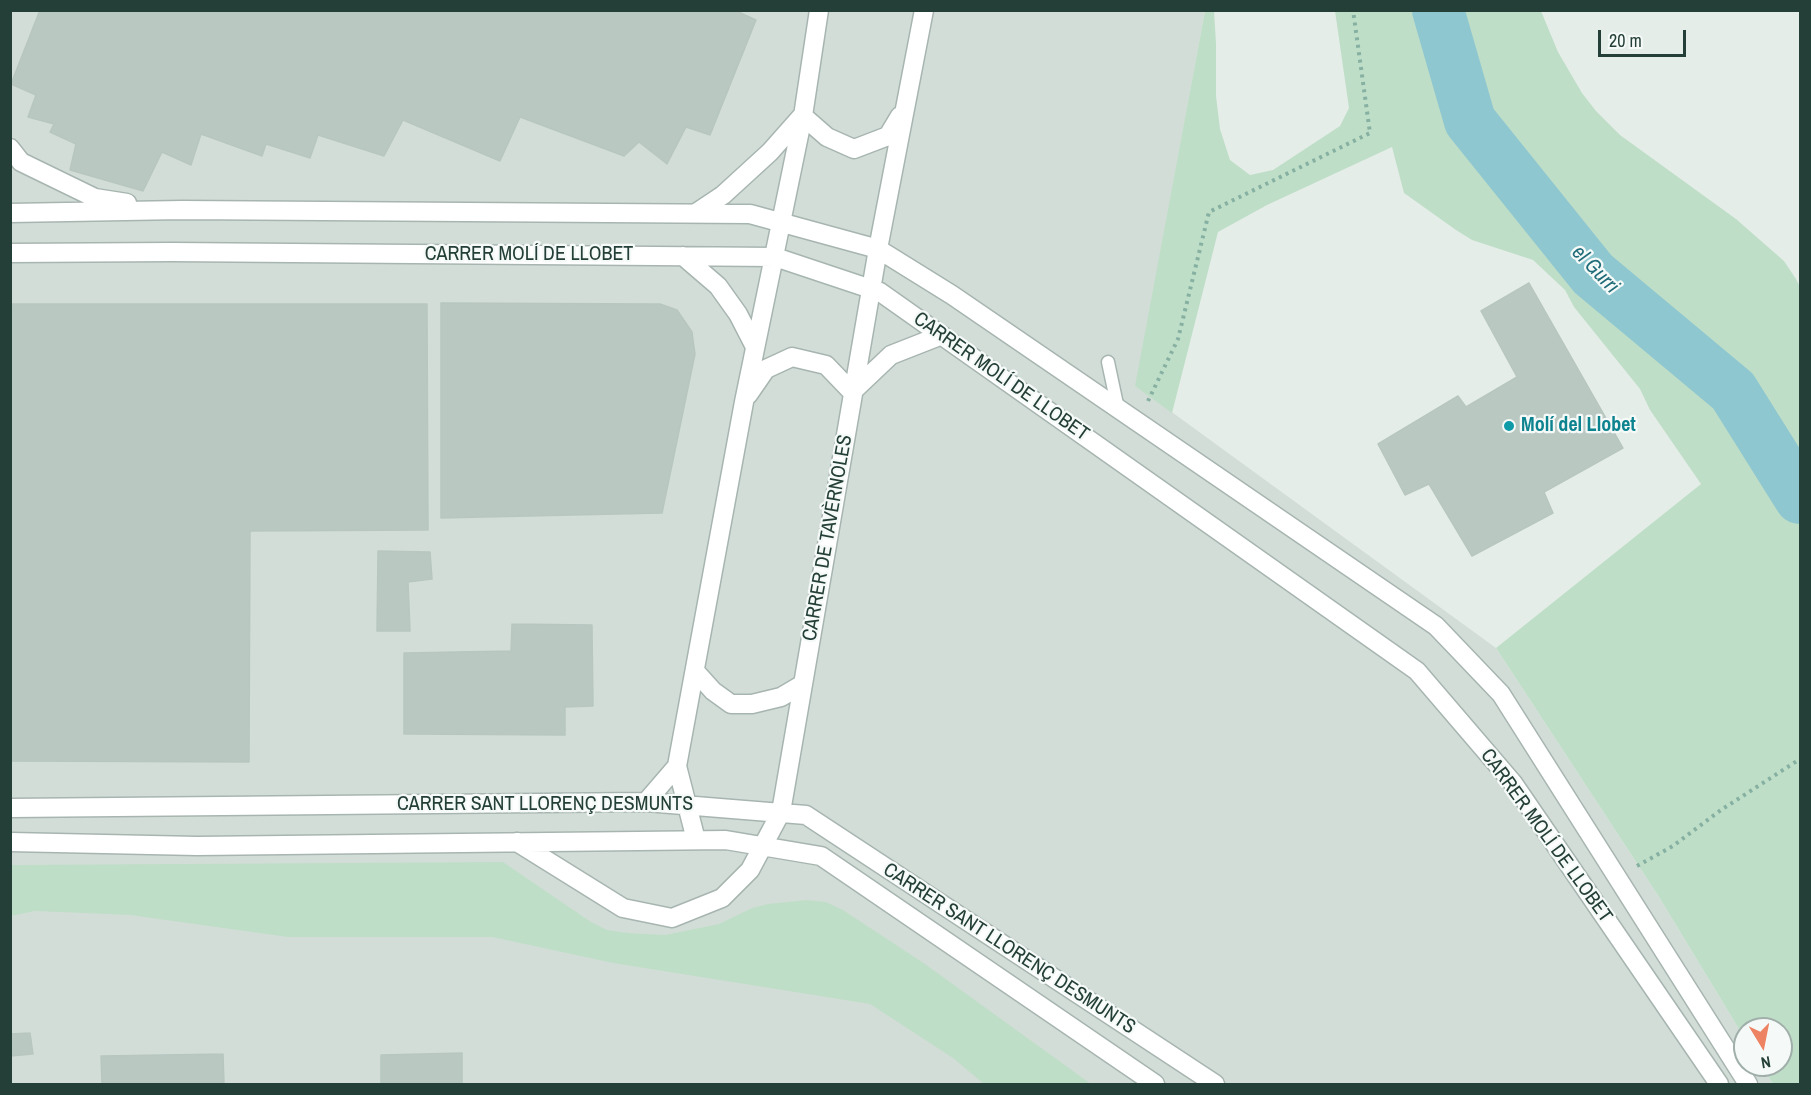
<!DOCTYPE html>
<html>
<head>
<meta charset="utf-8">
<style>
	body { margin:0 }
	#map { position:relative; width:1811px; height:1095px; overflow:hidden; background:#e5ede9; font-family:"Archivo Narrow",sans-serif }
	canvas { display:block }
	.frame { position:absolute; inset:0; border:12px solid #243f37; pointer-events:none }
	.north { position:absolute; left:1733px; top:1017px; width:60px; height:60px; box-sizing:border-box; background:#f5faf8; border:2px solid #a1afab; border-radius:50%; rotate:170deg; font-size:16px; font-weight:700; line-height:24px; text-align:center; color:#243f37 }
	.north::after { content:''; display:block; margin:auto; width:21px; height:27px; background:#ed8363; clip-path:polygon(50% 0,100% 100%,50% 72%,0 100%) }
	.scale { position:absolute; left:1598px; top:30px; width:88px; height:27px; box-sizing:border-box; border:3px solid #243f37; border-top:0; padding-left:8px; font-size:18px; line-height:21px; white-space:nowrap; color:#243f37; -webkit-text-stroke:4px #f5faf8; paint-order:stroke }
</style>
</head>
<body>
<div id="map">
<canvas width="1811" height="1095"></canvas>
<div class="frame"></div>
<div class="north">N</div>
<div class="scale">20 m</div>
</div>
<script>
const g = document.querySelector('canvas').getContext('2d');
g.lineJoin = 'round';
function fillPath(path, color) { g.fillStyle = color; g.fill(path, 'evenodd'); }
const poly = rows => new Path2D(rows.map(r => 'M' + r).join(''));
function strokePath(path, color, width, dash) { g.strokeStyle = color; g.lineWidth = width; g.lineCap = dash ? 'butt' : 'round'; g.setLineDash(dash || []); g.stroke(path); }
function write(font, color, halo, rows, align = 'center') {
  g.font = font + ' "Archivo Narrow",sans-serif'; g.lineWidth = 4.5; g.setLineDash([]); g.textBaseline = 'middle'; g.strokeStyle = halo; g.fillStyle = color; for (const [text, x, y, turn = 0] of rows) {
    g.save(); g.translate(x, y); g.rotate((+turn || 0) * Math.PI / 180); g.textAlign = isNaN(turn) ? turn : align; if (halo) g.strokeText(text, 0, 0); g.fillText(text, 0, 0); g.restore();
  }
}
const built = poly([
	[10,11,1205,11,1136,386,1496,648,1659,897,1745,1039,1745,1065,1761,1065,1773,1084,11,1084]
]);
const green = poly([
	[1205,11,1214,11,1216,43,1216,96,1220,129,1230,160,1250,175,1273,170,1340,126,1349,108,1335,11,1541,11,1558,52,1582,93,1596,111,1620,135,1736,219,1784,261,1796,279,1800,287,1800,1084,1773,1084,1761,1065,1781,1065,1781,1029,1745,1029,1745,1039,1659,897,1496,648,1701,484,1650,410,1640,389,1574,307,1565,290,1533,260,1472,240,1456,230,1404,193,1392,147,1267,205,1218,232,1172,413,1135,386],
	[503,862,591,922,607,930,628,933,665,935,719,924,752,908,768,904,806,900,826,902,843,910,925,964,1091,1084,984,1084,953,1058,870,1004,613,963,492,937,288,937,130,915,35,911,11,916,11,865]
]);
const river = poly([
	[1438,10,1470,121,1593,274,1733,391,1800,498]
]);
const building = poly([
	[40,10,734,10,756,20,710,135,686,127,667,164,639,142,624,156,520,117,500,161,403,120,384,156,318,135,310,158,266,144,262,156,201,134,191,165,162,152,143,191,70,170,76,144,50,132,54,124,28,117,36,95,11,84,40,10],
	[1529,283,1623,448,1544,492,1553,513,1472,556,1429,484,1405,495,1378,444,1458,396,1466,407,1517,377,1481,311,1529,283],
	[441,303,660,304,677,310,692,332,695,354,662,513,441,518,441,303],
	[10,304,427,304,428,530,250,531,249,762,10,761,10,304],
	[378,551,430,552,432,579,408,582,410,631,377,631,378,551],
	[512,624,592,625,593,706,565,707,565,735,404,734,404,653,511,651,512,624],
	[30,1033,33,1054,10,1056,10,1034,30,1033],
	[462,1053,462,1084,381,1084,381,1055,462,1053],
	[223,1054,224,1084,102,1084,101,1056,223,1054]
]);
const path = poly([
	[1148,401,1178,339,1209,212,1370,133,1353,10],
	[1637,866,1673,846,1721,810,1800,759]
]);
const service = poly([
	[1108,362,1118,409]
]);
const minor = poly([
	[803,116,827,137,854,149,888,136,900,116],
	[10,148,21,162,95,198,127,203],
	[10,213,182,210,750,214,878,249,952,295,1436,626,1501,694,1748,1084],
	[696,213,723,195,770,152,801,117],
	[10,253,172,252,775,257,880,292,1417,671,1513,783,1719,1084],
	[683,256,718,286,738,314,755,347],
	[852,392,891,355,942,335],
	[748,395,766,369,792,357,826,365,852,392],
	[695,671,713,691,731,704,752,704,781,697,803,684],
	[646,802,677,766],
	[10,808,646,802,806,815,1215,1084],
	[696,840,677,766,744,402,803,116,819,10],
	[10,842,197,846,726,840,821,856,1155,1084],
	[517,842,623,908,672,918,722,898,750,870,781,812,878,249,924,10]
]);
const markers = [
	[1509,426,6,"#0f9aa8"]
];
const streetNames = [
	["CARRER MOLÍ DE LLOBET",529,255],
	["CARRER MOLÍ DE LLOBET",1001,377,35],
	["CARRER DE TAVÈRNOLES",828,538,-80],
	["CARRER SANT LLORENÇ DESMUNTS",545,805],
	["CARRER MOLÍ DE LLOBET",1546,836,54],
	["CARRER SANT LLORENÇ DESMUNTS",1009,949,33]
];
const cultureNames = [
	["Molí del Llobet",1521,426]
];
const waterNames = [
	["el Gurri",1595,270,46]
];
fillPath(built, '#d3ddd8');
fillPath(green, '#bfdec7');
strokePath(river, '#8fc7d0', 52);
fillPath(building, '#bac8c2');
strokePath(building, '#b7c7c0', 1.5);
strokePath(service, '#a7b5b0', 15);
strokePath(minor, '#a7b5b0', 21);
strokePath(path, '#86b0a2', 4, [3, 4.5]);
strokePath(service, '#fff', 12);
strokePath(minor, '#fff', 18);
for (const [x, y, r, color] of markers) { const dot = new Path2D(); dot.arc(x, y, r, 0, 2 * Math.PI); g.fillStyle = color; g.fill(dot); strokePath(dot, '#f5faf8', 2); }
write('20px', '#243f37', '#f5faf8', streetNames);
write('bold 20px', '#0d838f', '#f5faf8', cultureNames, 'left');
write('italic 21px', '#206c79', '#f5faf8', waterNames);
</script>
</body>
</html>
